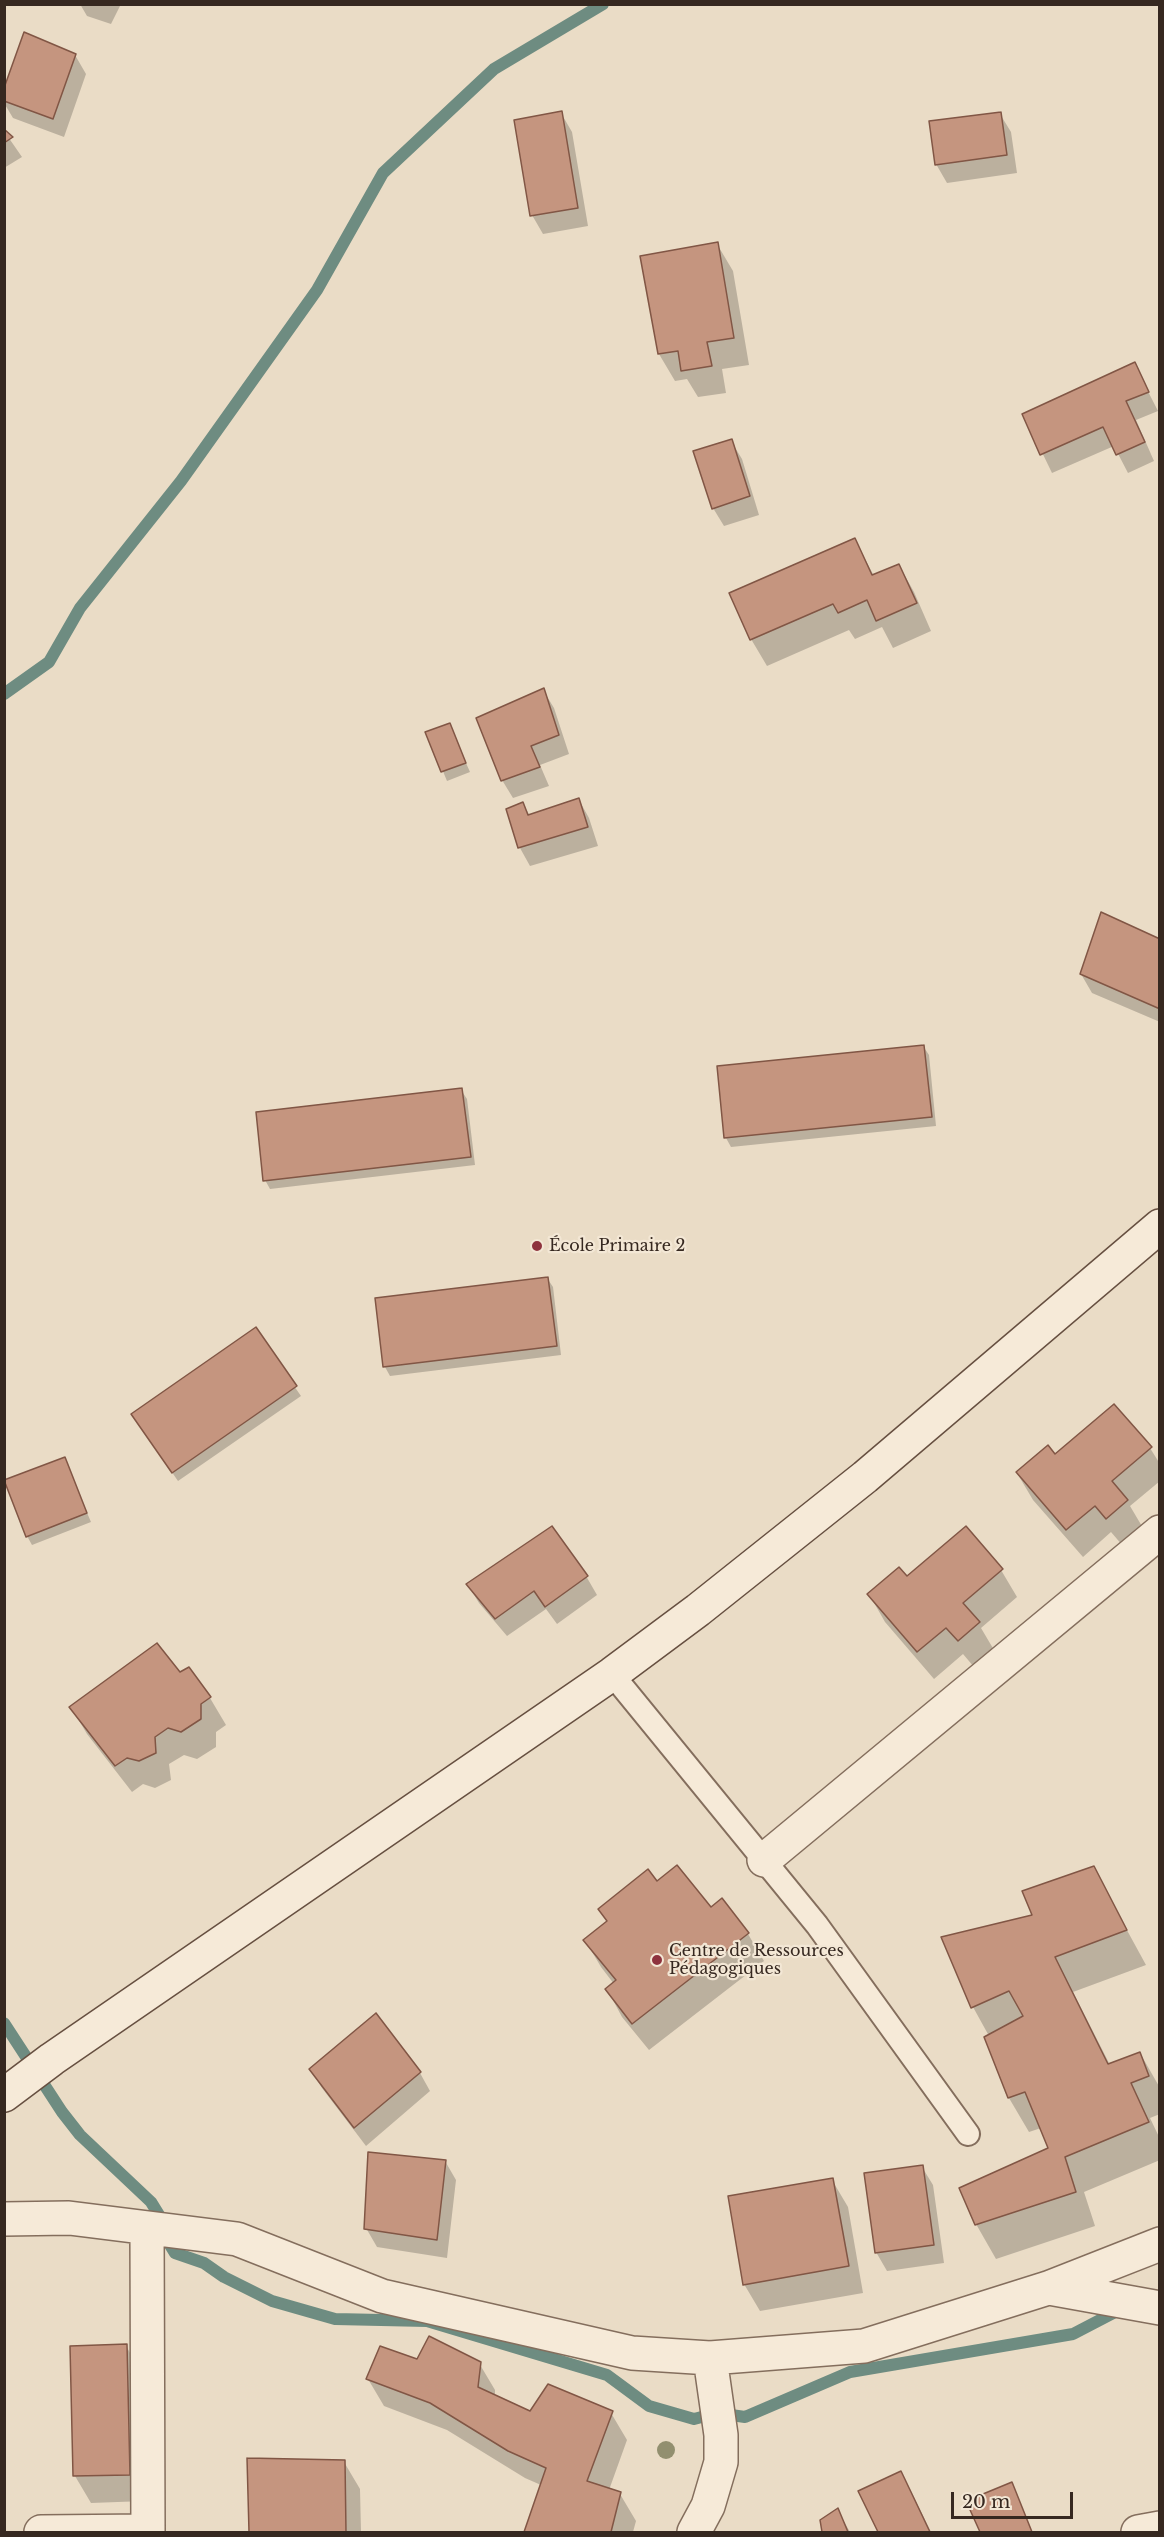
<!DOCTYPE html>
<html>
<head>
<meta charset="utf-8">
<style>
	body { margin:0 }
	#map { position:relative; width:1164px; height:2537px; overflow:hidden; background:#eadcc6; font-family:"Libre Baskerville",serif }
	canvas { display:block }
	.frame { position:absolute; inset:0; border:6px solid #362820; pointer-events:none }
	.scale { position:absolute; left:951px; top:2492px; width:122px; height:27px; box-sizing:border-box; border:3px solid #362820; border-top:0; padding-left:8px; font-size:18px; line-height:21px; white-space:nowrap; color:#362820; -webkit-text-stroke:4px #f3e7d5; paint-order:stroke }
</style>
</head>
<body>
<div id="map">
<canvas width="1164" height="2537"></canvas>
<div class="frame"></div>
<div class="scale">20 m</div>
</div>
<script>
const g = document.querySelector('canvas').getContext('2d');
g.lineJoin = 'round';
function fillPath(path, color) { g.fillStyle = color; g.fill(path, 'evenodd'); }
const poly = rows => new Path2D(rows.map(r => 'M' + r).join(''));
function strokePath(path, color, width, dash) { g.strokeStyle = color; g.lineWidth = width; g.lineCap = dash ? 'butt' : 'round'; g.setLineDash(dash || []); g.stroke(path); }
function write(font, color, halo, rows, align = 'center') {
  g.font = font + ' "Libre Baskerville",serif'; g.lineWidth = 4.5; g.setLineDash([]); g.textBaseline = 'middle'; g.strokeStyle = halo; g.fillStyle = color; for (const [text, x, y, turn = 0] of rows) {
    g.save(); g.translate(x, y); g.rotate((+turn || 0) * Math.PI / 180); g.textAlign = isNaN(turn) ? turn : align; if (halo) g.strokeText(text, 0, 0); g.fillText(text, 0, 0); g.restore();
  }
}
const shadow = poly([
	[80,4,121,4,111,24,87,16],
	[75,55,86,74,64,137,13,118,4,103,4,93],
	[561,113,572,132,588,226,543,234,532,215],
	[1000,114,1011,132,1017,173,947,183,936,164],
	[4,131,22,157,4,168],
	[717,244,733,271,749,365,722,369,726,393,698,397,687,379,675,381,659,354,642,257],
	[1134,364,1158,411,1136,420,1154,461,1128,473,1114,446,1052,473,1024,415],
	[731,441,742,459,759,515,724,526,713,508],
	[855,540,874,576,899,565,914,592,931,631,893,648,882,627,855,639,849,630,767,666,751,639],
	[543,690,554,708,569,754,540,765,549,786,513,798,502,780],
	[449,725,470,772,447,781,427,733],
	[579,800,589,818,598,846,530,866,520,848,508,810,523,804,530,816],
	[1160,940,1160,1022,1092,993,1081,974],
	[923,1046,929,1055,936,1126,731,1147,726,1138,719,1067],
	[461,1090,467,1099,475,1165,270,1189,265,1180],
	[547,1278,553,1287,561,1355,390,1376,385,1367,376,1299],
	[255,1330,301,1396,178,1481,138,1423],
	[1150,1448,1160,1464,1160,1481,1130,1506,1143,1528,1123,1546,1111,1532,1083,1557,1033,1500,1017,1473,1055,1456],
	[64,1459,91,1522,32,1545,27,1536],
	[1001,1570,1017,1597,981,1628,994,1650,974,1667,963,1654,934,1679,885,1622,869,1594,907,1578],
	[586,1576,597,1595,557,1624,546,1609,507,1636,479,1603,468,1585],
	[189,1669,210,1698,226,1725,216,1732,216,1747,197,1759,184,1755,169,1764,171,1780,155,1788,143,1784,132,1792,87,1734,71,1707],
	[1093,1868,1146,1965,1073,1992,1110,2065,1140,2053,1160,2088,1160,2114,1150,2118,1160,2139,1160,2160,1084,2192,1095,2226,996,2259,976,2224,1050,2149,1041,2128,1029,2132,1009,2098,986,2038,989,2036,973,2007,1034,1916],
	[657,1883,710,1909,748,1934,764,1961,649,2050,622,2017,607,1989,614,1984,601,1967,585,1940,608,1923,600,1909],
	[311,2070,420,2073,430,2091,366,2146,322,2088],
	[445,2161,456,2180,447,2258,377,2247,366,2228],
	[922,2167,933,2185,944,2263,887,2271,876,2252],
	[832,2180,848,2207,863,2293,760,2311,744,2284],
	[126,2346,142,2373,145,2501,91,2503,75,2476],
	[418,2361,479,2363,495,2390,495,2396,531,2412,611,2413,627,2440,609,2490,620,2494,636,2521,633,2532,525,2532,541,2485,525,2478,447,2430,384,2406,368,2379],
	[248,2460,344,2462,360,2489,361,2532,251,2532],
	[900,2473,911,2491,931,2532,879,2532,860,2492],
	[1016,2493,1032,2532,981,2532,968,2502],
	[838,2511,850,2532,824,2532,822,2521]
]);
const stream = poly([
	[4,694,49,662,80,608,181,481,317,290,383,173,494,69,603,4],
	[4,2023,62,2112,80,2135,151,2202,159,2215],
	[164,2235,175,2253,204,2263,224,2277,272,2301,335,2319,427,2321,607,2375,649,2406,694,2419,717,2413,745,2417,850,2372,1073,2334,1121,2309]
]);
const building = poly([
	[24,32,76,54,53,119,4,101,4,88,24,32],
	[562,111,578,208,530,216,514,120,562,111],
	[1001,112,1007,155,935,165,929,121,1001,112],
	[4,129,13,137,4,143,4,129],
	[718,242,734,338,707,342,712,366,681,371,678,351,658,354,640,256,718,242],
	[1135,362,1149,392,1126,401,1145,442,1116,455,1103,427,1040,455,1022,414,1135,362],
	[732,439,750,496,712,509,693,451,732,439],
	[855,538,872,575,899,564,917,603,876,621,867,600,838,613,833,604,750,640,729,593,855,538],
	[544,688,559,735,531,746,540,767,501,781,476,718,544,688],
	[450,723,466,763,441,772,425,732,450,723],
	[579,798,588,827,518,848,506,809,523,802,528,815,579,798],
	[1101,912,1160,939,1160,1009,1080,974,1101,912],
	[924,1045,932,1117,724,1138,717,1066,924,1045],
	[462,1088,471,1157,263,1181,256,1112,462,1088],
	[548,1277,557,1346,383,1367,375,1298,548,1277],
	[256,1327,297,1386,172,1473,131,1414,256,1327],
	[1114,1404,1152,1447,1112,1481,1128,1500,1106,1519,1095,1506,1066,1530,1016,1472,1048,1445,1055,1454,1114,1404],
	[65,1457,87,1513,26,1537,4,1480,65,1457],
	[552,1526,588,1576,545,1607,534,1591,495,1619,466,1584,552,1526],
	[966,1526,1003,1569,963,1603,980,1622,958,1641,946,1628,917,1652,867,1594,899,1567,907,1576,966,1526],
	[157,1643,180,1672,189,1667,211,1697,201,1704,201,1719,181,1732,168,1728,155,1737,156,1753,139,1761,127,1758,115,1766,69,1707,157,1643],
	[677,1865,711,1907,722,1898,749,1933,632,2024,605,1989,616,1980,583,1940,607,1921,598,1909,648,1869,657,1881,677,1865],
	[1094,1866,1127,1930,1055,1957,1108,2064,1140,2052,1149,2076,1131,2083,1149,2122,1065,2157,1076,2192,975,2225,959,2188,1048,2148,1025,2092,1008,2098,984,2037,1023,2016,1009,1991,971,2008,941,1937,1032,1915,1022,1891,1094,1866],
	[376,2013,421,2072,354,2128,309,2069,376,2013],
	[368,2152,446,2160,437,2240,364,2229,368,2152],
	[923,2165,934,2245,875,2253,864,2173,923,2165],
	[833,2178,849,2266,743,2285,728,2196,833,2178],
	[429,2336,481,2362,478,2387,530,2411,548,2384,613,2411,587,2481,621,2492,611,2532,524,2532,546,2468,508,2451,430,2403,366,2379,380,2346,417,2359,429,2336],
	[127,2344,130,2475,73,2476,70,2346,127,2344],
	[247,2458,345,2460,346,2532,249,2532,247,2458],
	[901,2471,930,2532,878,2532,858,2491,901,2471],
	[1012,2482,1032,2532,980,2532,966,2501,1012,2482],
	[838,2508,848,2532,822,2532,820,2520,838,2508]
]);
const service = poly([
	[612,1674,817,1925,968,2134]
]);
const minor = poly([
	[764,1860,1160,1532],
	[4,2219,69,2218,237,2239,382,2296,632,2353,710,2358,864,2346,1048,2288,1160,2244],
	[147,2228,148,2532],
	[1049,2288,1160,2308],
	[41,2532,148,2531],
	[694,2532,708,2506,721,2462,721,2435,710,2358],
	[1138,2532,1160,2528]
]);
const secondary = poly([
	[4,2095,52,2059,612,1674,698,1610,865,1477,1160,1226]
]);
const trees = [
	[666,2450]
];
const markers = [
	[537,1246,6,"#8e323d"],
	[657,1960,6,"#8e323d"]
];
const poiNames = [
	["École Primaire 2",549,1246],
	["Centre de Ressources",669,1951],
	["Pédagogiques",669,1969]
];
fillPath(shadow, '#0003');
strokePath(stream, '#6e8c81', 12);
fillPath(building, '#c5957f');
strokePath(building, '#815645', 1.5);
strokePath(service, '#846e5d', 26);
strokePath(minor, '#846e5d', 36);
strokePath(secondary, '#664f40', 36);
strokePath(service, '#f6ead8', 22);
strokePath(minor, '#f6ead8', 33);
strokePath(secondary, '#f6ead8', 33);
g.fillStyle = '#928f6f';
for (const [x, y] of trees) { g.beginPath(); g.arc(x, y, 9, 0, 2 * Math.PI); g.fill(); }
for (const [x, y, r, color] of markers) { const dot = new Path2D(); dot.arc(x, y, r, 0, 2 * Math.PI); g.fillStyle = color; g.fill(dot); strokePath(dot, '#f3e7d5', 2); }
write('16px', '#362820', '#f3e7d5', poiNames, 'left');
</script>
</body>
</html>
